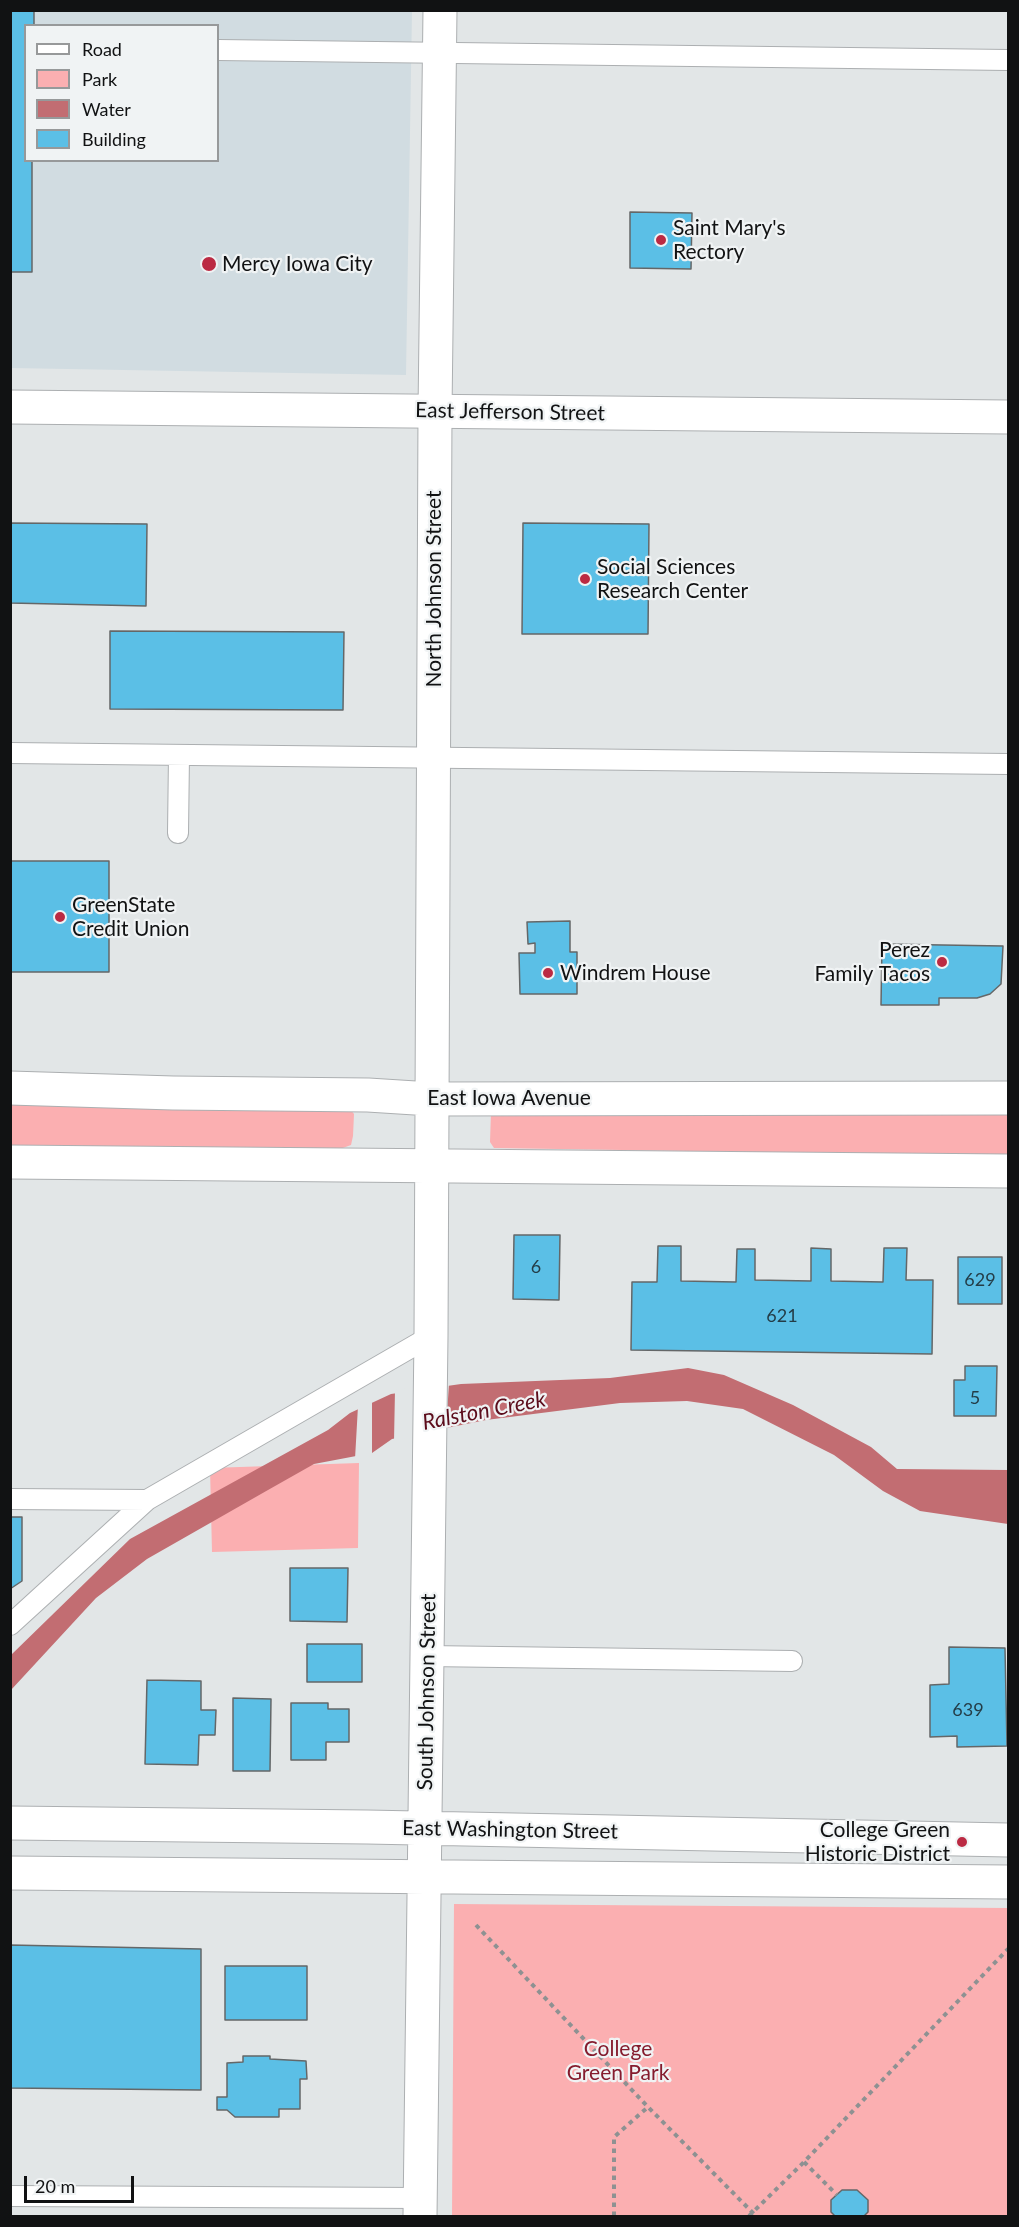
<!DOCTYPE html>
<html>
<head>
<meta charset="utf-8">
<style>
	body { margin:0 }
	#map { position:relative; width:1019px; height:2227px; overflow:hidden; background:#e2e6e7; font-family:Lato,sans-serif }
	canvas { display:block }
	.frame { position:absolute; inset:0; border:12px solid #111213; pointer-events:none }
	.legend { position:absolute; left:24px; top:24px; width:195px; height:138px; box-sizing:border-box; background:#f0f3f4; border:2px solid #97999a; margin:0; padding:8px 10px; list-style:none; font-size:18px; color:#111213 }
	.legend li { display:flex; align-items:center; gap:12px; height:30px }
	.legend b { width:30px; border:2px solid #97999a }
	.scale { position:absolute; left:24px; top:2176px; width:110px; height:27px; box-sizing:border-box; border:3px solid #111213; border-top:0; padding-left:8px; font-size:18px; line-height:21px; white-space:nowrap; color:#111213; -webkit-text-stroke:4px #f0f3f4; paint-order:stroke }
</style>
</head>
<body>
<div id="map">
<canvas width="1019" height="2227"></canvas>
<div class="frame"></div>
<ul class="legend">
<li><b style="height:8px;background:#fff"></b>Road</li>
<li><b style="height:16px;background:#fbafb1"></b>Park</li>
<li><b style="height:16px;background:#c26d72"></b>Water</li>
<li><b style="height:16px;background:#5bbfe6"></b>Building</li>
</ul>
<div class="scale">20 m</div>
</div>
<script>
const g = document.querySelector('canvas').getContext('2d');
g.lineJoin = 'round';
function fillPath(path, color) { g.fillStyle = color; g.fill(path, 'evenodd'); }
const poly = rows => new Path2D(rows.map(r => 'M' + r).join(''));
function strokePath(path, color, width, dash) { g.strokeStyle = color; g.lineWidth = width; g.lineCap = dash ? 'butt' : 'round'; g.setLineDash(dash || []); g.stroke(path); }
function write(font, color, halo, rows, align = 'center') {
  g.font = font + ' Lato,sans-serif'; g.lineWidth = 4.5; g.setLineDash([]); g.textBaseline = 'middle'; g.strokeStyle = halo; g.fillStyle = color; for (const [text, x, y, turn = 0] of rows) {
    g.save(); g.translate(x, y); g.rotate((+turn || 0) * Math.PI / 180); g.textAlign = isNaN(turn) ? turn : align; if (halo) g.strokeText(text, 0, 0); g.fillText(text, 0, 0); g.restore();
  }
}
const built = poly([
	[11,11,412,11,406,375,11,368],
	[26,26,218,26,218,160,26,160]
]);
const green = poly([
	[11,1101,350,1109,354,1114,353,1136,351,1145,340,1149,11,1145],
	[1008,1111,1008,1156,1006,1156,494,1148,490,1142,491,1112],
	[359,1463,358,1548,212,1552,210,1468],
	[454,1904,1008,1908,1008,2216,452,2216]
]);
const water = poly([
	[688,1368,724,1375,793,1405,871,1447,897,1469,1008,1470,1008,1524,920,1511,883,1491,834,1455,743,1409,687,1401,620,1403,486,1420,392,1439,372,1453,314,1464,268,1490,147,1559,96,1598,11,1690,11,1655,130,1539,328,1430,350,1413,391,1394,461,1384,610,1378]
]);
const pier = poly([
	[449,1383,446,1431,394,1441,395,1390],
	[372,1399,372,1456,355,1459,358,1406]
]);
const building = poly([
	[10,10,34,10,34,26,26,26,26,160,32,160,32,272,10,272,10,10],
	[630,212,692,213,691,269,630,268,630,212],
	[10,523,147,524,146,606,10,603,10,523],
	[523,523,649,524,648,634,522,634,523,523],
	[110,631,344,632,343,710,110,709,110,631],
	[10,861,109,861,109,972,10,972,10,861],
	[570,921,570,952,577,952,577,994,520,994,519,953,535,953,535,943,528,944,527,922,570,921],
	[882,944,1003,946,1001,984,990,994,977,998,939,998,939,1005,881,1005,882,944],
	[514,1235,560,1235,559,1300,513,1299,514,1235],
	[658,1246,681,1246,681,1281,736,1282,737,1249,755,1249,755,1280,811,1281,811,1248,831,1249,831,1281,883,1282,884,1248,907,1248,906,1280,933,1280,932,1354,631,1350,632,1282,657,1282,658,1246],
	[958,1257,1002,1257,1002,1304,958,1304,958,1257],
	[965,1366,997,1366,996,1416,954,1416,954,1380,965,1380,965,1366],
	[10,1517,22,1517,22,1581,10,1589,10,1517],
	[290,1568,348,1568,347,1622,290,1621,290,1568],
	[307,1644,362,1644,362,1682,307,1682,307,1644],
	[949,1647,1005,1648,1007,1746,957,1747,957,1736,930,1737,930,1685,949,1684,949,1647],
	[147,1680,201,1681,201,1710,216,1710,215,1735,199,1735,198,1765,145,1764,147,1680],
	[233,1698,271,1699,270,1771,233,1771,233,1698],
	[291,1703,328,1703,328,1709,349,1709,349,1742,326,1742,326,1760,291,1760,291,1703],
	[10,1945,201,1949,201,2090,10,2088,10,1945],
	[225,1966,307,1966,307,2020,225,2020,225,1966],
	[243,2056,270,2056,270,2059,306,2061,307,2079,300,2079,300,2109,279,2109,279,2117,235,2117,227,2110,217,2110,217,2097,227,2097,227,2063,243,2062,243,2056],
	[842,2190,857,2190,868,2200,868,2212,864,2216,835,2216,831,2212,831,2200,842,2190]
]);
const path = poly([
	[476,1925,648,2107,756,2216],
	[804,2162,837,2195],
	[614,2216,614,2137,648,2107],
	[749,2216,804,2162,1008,1949]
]);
const service = poly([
	[218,50,1008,60],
	[10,753,1008,764],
	[178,833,179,755],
	[10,1499,147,1500,431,1336],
	[10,1625,147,1500],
	[427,1656,792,1661],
	[10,2196,420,2198]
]);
const minor = poly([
	[10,1088,173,1093,368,1095,431,1099,1008,1098],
	[10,1162,1008,1171],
	[10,1823,367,1827,1008,1840],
	[10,1873,1008,1882],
	[420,2216,431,1336,435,411,440,10]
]);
const secondary = poly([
	[10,407,1008,417]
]);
const markers = [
	[661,240,6,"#bb2a43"],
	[209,264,8,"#bb2a43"],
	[585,579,6,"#bb2a43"],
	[60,917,6,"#bb2a43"],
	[942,962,6,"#bb2a43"],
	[548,973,6,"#bb2a43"],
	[962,1842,6,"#bb2a43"]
];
const numberNames = [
	["6",536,1267],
	["629",980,1280],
	["621",782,1316],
	["5",975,1398],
	["639",968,1710]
];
const poiNames = [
	["Saint Mary's",673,228],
	["Rectory",673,252],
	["Mercy Iowa City",222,264],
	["Social Sciences",597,567],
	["Research Center",597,591],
	["GreenState",72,905],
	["Credit Union",72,929],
	["Perez",930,950,"right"],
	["Family Tacos",930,974,"right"],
	["Windrem House",560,973],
	["College Green",950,1830,"right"],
	["Historic District",950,1854,"right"]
];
const streetNames = [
	["East Jefferson Street",510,412,1],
	["North Johnson Street",434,589,-90],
	["East Iowa Avenue",509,1098],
	["South Johnson Street",427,1692,-89],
	["East Washington Street",510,1830,1]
];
const parkNames = [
	["College",618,2049],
	["Green Park",618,2073]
];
const waterNames = [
	["Ralston Creek",484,1411,-11]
];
fillPath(built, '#d1dce1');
fillPath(green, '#fbafb1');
fillPath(water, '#c26d72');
fillPath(pier, '#e2e6e7');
fillPath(building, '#5bbfe6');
strokePath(building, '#646768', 1.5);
strokePath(service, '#acafb1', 22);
strokePath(minor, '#acafb1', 35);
strokePath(secondary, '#acafb1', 35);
strokePath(path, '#8e9192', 4, [4.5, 4.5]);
strokePath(service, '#fff', 20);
strokePath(minor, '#fff', 33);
strokePath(secondary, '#fff', 33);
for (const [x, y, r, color] of markers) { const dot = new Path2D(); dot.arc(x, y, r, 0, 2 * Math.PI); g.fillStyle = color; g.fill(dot); strokePath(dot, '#f0f3f4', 2); }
write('18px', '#243d48', null, numberNames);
write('21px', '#111213', '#f0f3f4', poiNames, 'left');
write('21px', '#111213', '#f0f3f4', streetNames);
write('21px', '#851c2e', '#f0f3f4', parkNames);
write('italic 22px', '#5c0c1b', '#f0f3f4', waterNames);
</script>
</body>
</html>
